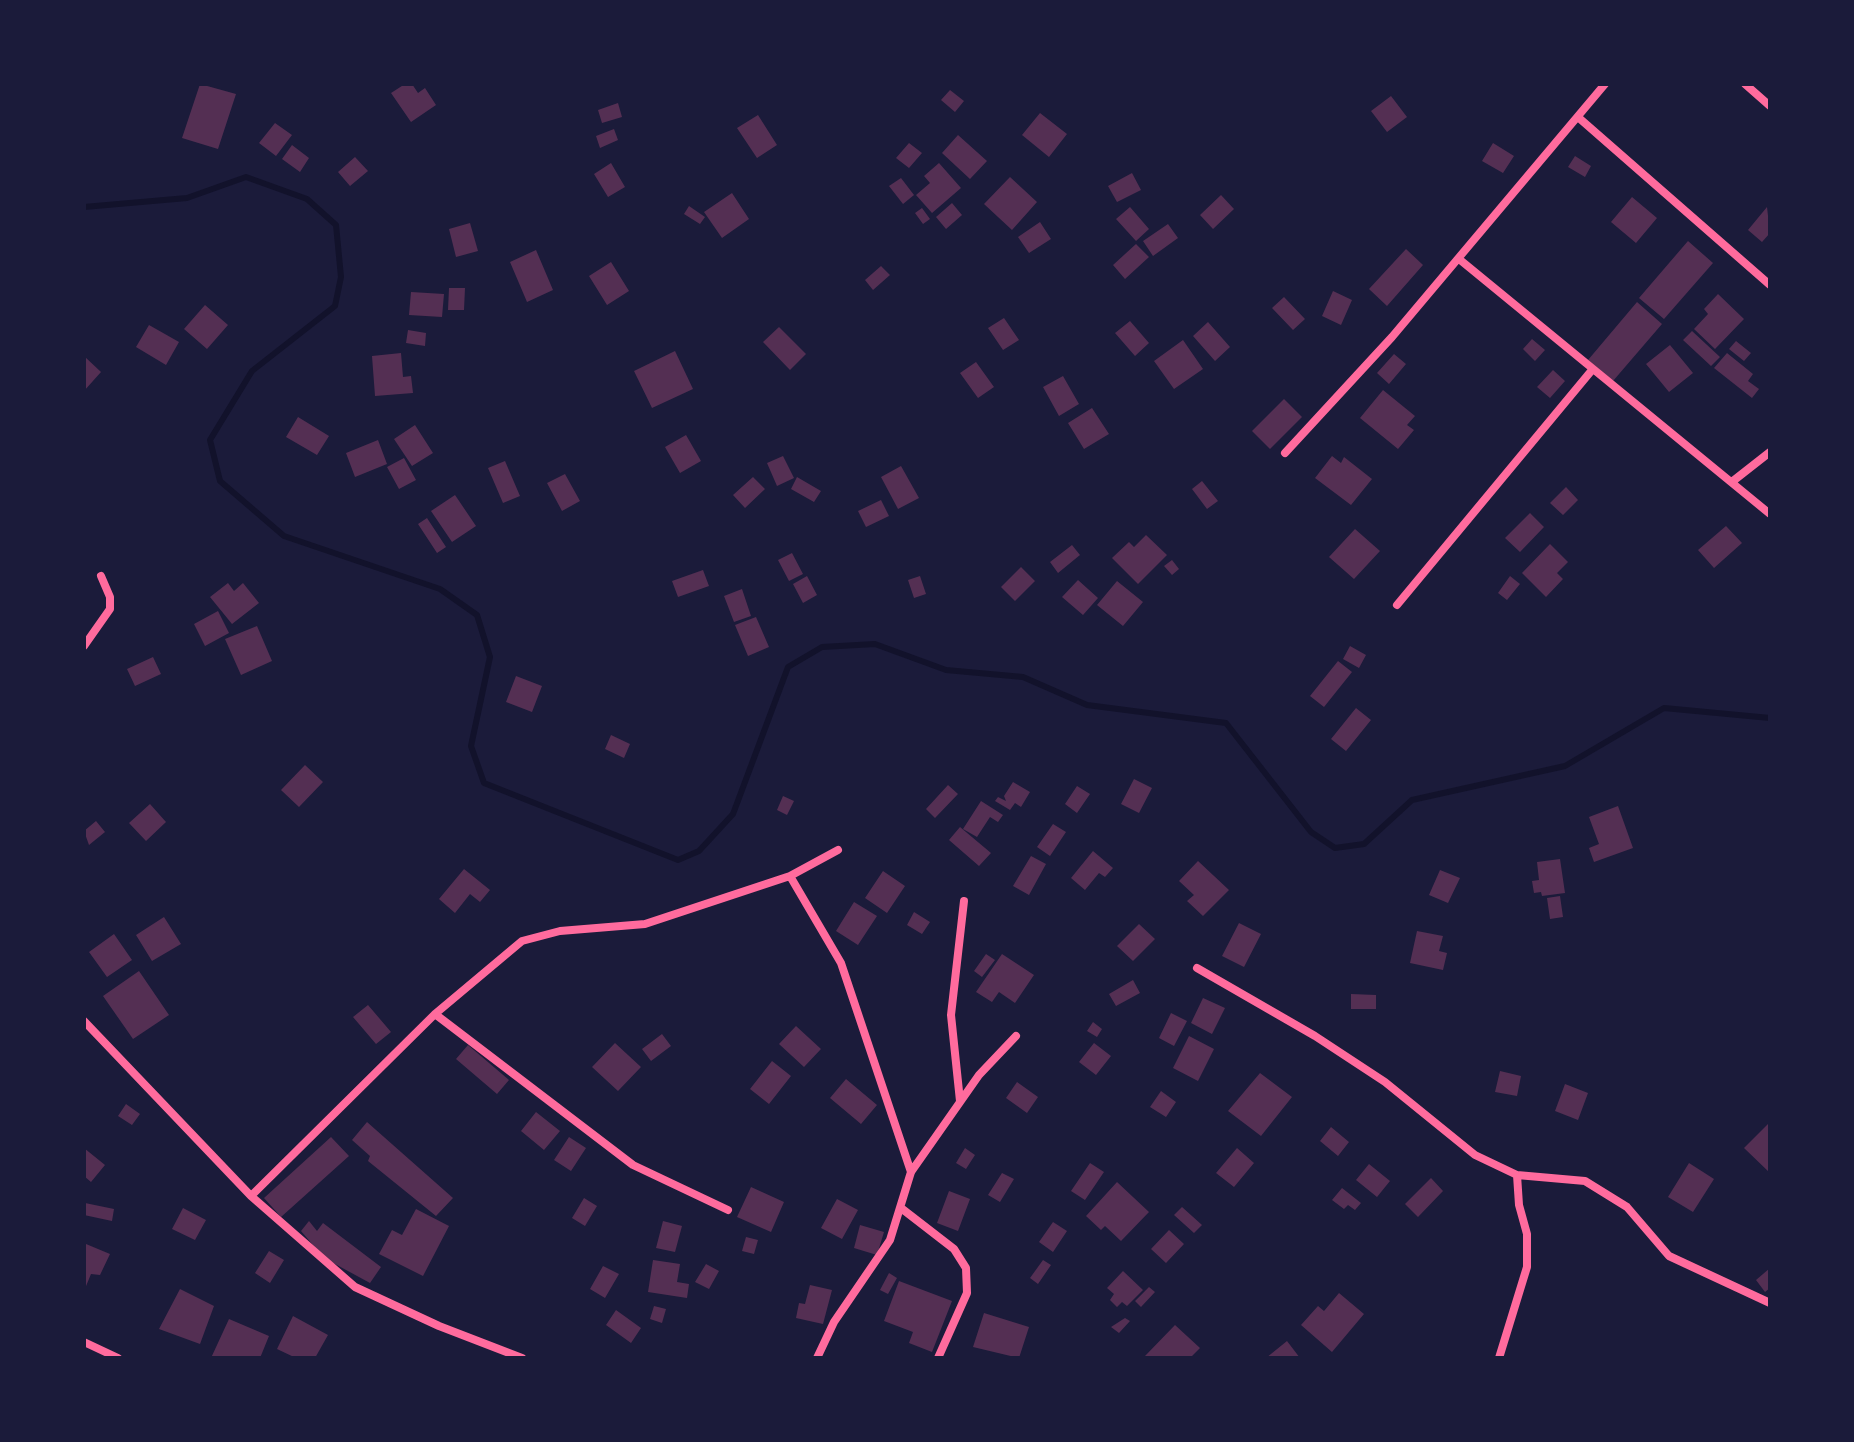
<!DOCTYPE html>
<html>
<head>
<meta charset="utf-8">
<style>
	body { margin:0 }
	#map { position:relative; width:1854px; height:1442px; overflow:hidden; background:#1b1b3a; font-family:Manrope,sans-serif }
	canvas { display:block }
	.frame { position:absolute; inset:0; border:86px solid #1b1b3a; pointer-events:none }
</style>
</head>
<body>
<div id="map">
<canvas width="1854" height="1442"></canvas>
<div class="frame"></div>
</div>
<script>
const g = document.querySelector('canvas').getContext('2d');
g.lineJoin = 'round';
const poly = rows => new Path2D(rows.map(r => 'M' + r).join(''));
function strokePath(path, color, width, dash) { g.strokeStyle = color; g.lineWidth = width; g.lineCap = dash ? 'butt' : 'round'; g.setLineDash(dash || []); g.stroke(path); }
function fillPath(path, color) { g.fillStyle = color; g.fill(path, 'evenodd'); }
const stream = poly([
	[84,207,187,198,246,177,307,199,336,225,341,277,335,306,252,371,210,440,220,481,284,536,440,589,477,615,490,657,471,746,484,783,678,860,699,851,733,814,788,667,822,647,875,644,946,670,1023,677,1087,705,1226,723,1311,832,1335,848,1364,844,1412,800,1565,766,1664,708,1770,718]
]);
const building = poly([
	[200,84,236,94,218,149,182,138],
	[405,84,412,84,418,93,425,88,436,105,411,122,391,93],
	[950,90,964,101,955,112,941,100],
	[1391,96,1407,117,1387,132,1371,111],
	[618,103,622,117,602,123,598,110],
	[1040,113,1067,134,1049,157,1022,135],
	[758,115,777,145,757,158,737,128],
	[275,123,292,135,276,156,259,143],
	[614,129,618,140,600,148,596,136],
	[958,135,987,161,970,179,942,153],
	[909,143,922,153,909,168,896,158],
	[1493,143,1514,156,1503,173,1482,161],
	[292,145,309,158,300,172,282,159],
	[1575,156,1591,166,1585,177,1568,167],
	[355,157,368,171,350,186,338,172],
	[611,163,625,187,608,197,594,174],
	[939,163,961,188,932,213,916,195,930,183,924,176],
	[1132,173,1141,190,1117,202,1108,186],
	[1010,177,1037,202,1012,230,984,204],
	[901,178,914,195,903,204,889,186],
	[732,193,749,219,722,238,704,212],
	[1221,195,1234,209,1213,229,1200,215],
	[1632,197,1657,218,1636,243,1611,222],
	[952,203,962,215,946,229,936,217],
	[689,206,705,217,700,224,684,214],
	[1130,207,1149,229,1136,241,1116,219],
	[1767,207,1770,233,1762,242,1748,230],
	[922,208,930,219,923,224,915,213],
	[1040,222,1051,239,1029,253,1018,237],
	[470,223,478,251,456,257,449,229],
	[1168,224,1178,238,1153,256,1143,241],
	[1688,241,1713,263,1664,319,1639,298],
	[1136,244,1149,257,1125,279,1113,265],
	[1406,249,1423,265,1387,306,1369,289],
	[536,250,553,290,527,302,510,262],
	[611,262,629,291,607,305,589,276],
	[881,266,890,275,873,290,865,280],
	[449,288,465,288,464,310,448,310],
	[1333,291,1352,300,1341,325,1322,316],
	[411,292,444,294,442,317,409,315],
	[1718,294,1744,319,1715,349,1694,329,1708,314,1704,309],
	[1284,297,1305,319,1293,330,1272,308],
	[1637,302,1662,324,1613,381,1588,360],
	[205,305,228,325,207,349,184,329],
	[1004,318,1019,340,1003,350,988,328],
	[1130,321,1149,343,1135,356,1115,333],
	[1208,322,1230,347,1215,361,1193,336],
	[149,325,179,342,166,365,136,347],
	[779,327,806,354,790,370,763,342],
	[408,330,426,333,425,346,406,343],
	[1692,331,1720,357,1711,366,1683,340],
	[1532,339,1545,350,1535,361,1523,349],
	[1183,340,1203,369,1174,389,1154,361],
	[1736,341,1751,353,1744,361,1729,349],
	[1670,345,1693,373,1669,392,1646,364],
	[675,351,693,389,652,408,634,371],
	[401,353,403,377,411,376,413,393,375,396,372,356],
	[1727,353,1753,374,1748,381,1759,389,1752,398,1714,368],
	[1394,354,1406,364,1389,384,1377,373],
	[84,356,101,372,84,391],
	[976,362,994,387,978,398,960,373],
	[1553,370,1565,381,1550,398,1537,387],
	[1063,376,1079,404,1059,416,1043,387],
	[1383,390,1415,416,1407,425,1414,430,1398,449,1360,418],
	[1284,399,1302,417,1270,449,1252,431],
	[1092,408,1109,434,1084,449,1068,423],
	[298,417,329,436,317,455,286,437],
	[415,425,433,453,412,466,394,439],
	[686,435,701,461,680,473,665,447],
	[378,440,387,464,355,477,346,453],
	[783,456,794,478,777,486,767,463],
	[1332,456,1341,463,1344,457,1372,479,1351,505,1315,478],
	[404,458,416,480,399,489,387,467],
	[505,461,520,496,503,503,488,468],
	[901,466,919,498,898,509,881,477],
	[565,474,580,501,562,511,547,483],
	[753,477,765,489,745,508,733,495],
	[797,477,821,491,814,502,791,489],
	[1202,481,1218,501,1207,509,1192,489],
	[1566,487,1578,500,1563,515,1550,503],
	[455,495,476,526,452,542,431,511],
	[881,500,889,516,866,527,858,511],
	[1530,513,1544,527,1520,552,1505,538],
	[427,518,446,547,437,553,418,524],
	[1726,526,1742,543,1714,568,1698,550],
	[1355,529,1380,551,1354,579,1329,557],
	[1146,535,1167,555,1138,584,1112,558,1129,542,1134,547],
	[1550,544,1568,562,1557,573,1563,579,1546,597,1522,573],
	[1072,545,1080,555,1058,573,1050,562],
	[792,553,803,574,789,581,778,560],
	[1172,560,1179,569,1172,575,1164,566],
	[1021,567,1035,581,1015,601,1001,587],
	[703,570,709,586,678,597,672,581],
	[807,576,817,595,803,603,793,584],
	[920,576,926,594,914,598,908,580],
	[1510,576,1520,584,1507,600,1498,593],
	[1078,580,1098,598,1083,615,1062,597],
	[1117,581,1143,602,1123,626,1097,605],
	[228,583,234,591,243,583,259,603,232,624,210,597],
	[742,589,751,616,734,622,724,596],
	[218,611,229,633,205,646,194,624],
	[756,617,769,647,748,656,735,625],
	[257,626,272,661,241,675,225,639],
	[1350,646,1366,655,1359,668,1343,659],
	[153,657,161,674,135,686,127,669],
	[1338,661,1352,672,1324,707,1310,696],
	[516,676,542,686,532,712,506,702],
	[1356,708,1371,720,1346,751,1331,739],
	[611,735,630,744,624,758,605,749],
	[305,765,323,782,299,807,281,790],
	[1134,779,1152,788,1139,813,1121,804],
	[1013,782,1030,792,1021,807,1015,803,1010,810,995,801,998,797,1006,801,1004,796],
	[948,785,958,794,935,818,926,809],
	[1077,786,1090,794,1077,813,1065,804],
	[783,796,794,801,787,815,777,810],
	[981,801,1003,815,998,822,990,817,977,837,963,829],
	[150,804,166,822,146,841,129,823],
	[1618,806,1633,848,1594,862,1589,848,1599,844,1589,817],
	[96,821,105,832,89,845,84,831],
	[1053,824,1066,832,1050,856,1037,847],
	[960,827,991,853,979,866,949,840],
	[1093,851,1113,868,1105,877,1099,873,1085,890,1071,878],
	[1031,856,1046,864,1029,895,1013,886],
	[1560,859,1565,893,1542,896,1541,892,1534,893,1532,881,1539,880,1537,862],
	[1198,861,1229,890,1203,916,1187,901,1194,895,1179,881],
	[464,869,490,890,480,902,470,894,455,913,439,899],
	[1440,870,1460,878,1448,903,1429,895],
	[883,871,905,886,887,913,865,898],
	[1560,896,1563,917,1550,919,1547,898],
	[854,902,877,916,858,945,836,931],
	[914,912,930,922,922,934,907,925],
	[164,917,181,944,152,961,136,935],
	[1239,923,1261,934,1244,967,1222,956],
	[1139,924,1155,939,1133,961,1117,946],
	[1417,931,1443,936,1439,951,1447,953,1443,970,1410,963],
	[114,934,132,960,107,977,89,952],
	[986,954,995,960,982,977,974,971],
	[1002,954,1034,975,1015,1003,999,992,992,1002,976,992],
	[139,971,169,1015,133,1039,103,996],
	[1133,980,1140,993,1116,1006,1109,994],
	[1351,994,1376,995,1376,1009,1351,1009],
	[1203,998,1225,1008,1212,1034,1191,1023],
	[368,1005,391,1032,376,1044,353,1017],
	[1171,1013,1187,1021,1174,1046,1159,1038],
	[1093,1022,1102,1029,1097,1037,1087,1031],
	[796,1026,821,1049,804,1067,779,1044],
	[662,1034,671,1046,651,1061,642,1049],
	[1189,1036,1214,1049,1198,1081,1173,1068],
	[615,1043,641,1067,618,1091,592,1067],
	[1094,1043,1111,1056,1096,1075,1079,1062],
	[468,1045,509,1080,497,1094,456,1059],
	[772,1061,791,1076,769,1104,750,1089],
	[1500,1071,1521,1076,1517,1096,1495,1092],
	[1260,1073,1292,1097,1261,1136,1228,1111],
	[846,1079,877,1105,861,1124,830,1098],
	[1017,1082,1038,1097,1027,1113,1006,1098],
	[1565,1084,1588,1093,1578,1120,1555,1111],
	[1161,1091,1176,1102,1166,1117,1150,1107],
	[126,1104,140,1114,132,1125,118,1116],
	[536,1112,560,1131,544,1150,521,1131],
	[367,1122,453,1198,436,1216,368,1161,370,1156,352,1140],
	[1770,1122,1770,1173,1744,1148],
	[1331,1127,1349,1142,1338,1156,1320,1141],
	[331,1137,349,1156,281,1217,264,1198],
	[569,1137,586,1148,571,1171,554,1160],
	[84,1148,105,1165,91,1182,84,1176],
	[965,1148,975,1155,966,1169,956,1163],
	[1237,1148,1254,1163,1234,1187,1216,1173],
	[1090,1163,1104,1172,1085,1200,1071,1191],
	[1689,1163,1714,1179,1693,1212,1668,1197],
	[1369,1164,1390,1181,1377,1197,1356,1180],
	[1002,1173,1014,1179,1000,1202,988,1195],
	[1431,1178,1443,1191,1418,1217,1405,1204],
	[1117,1182,1149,1212,1121,1241,1105,1226,1101,1230,1086,1216],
	[751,1187,784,1202,771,1232,737,1217],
	[1342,1188,1361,1203,1355,1210,1348,1205,1344,1209,1332,1200],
	[949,1191,970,1199,958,1231,937,1223],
	[584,1198,597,1206,585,1226,572,1218],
	[837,1199,858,1210,842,1239,821,1228],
	[85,1203,114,1209,112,1221,84,1215],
	[1182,1207,1202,1225,1194,1233,1174,1215],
	[183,1208,206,1220,195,1240,172,1229],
	[416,1209,449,1226,423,1276,379,1254,392,1230,402,1235],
	[309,1221,317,1231,323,1223,381,1267,370,1283,324,1258,301,1231],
	[663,1221,682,1226,675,1252,656,1248],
	[1053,1222,1067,1231,1053,1252,1039,1242],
	[860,1225,884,1232,877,1255,854,1248],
	[1169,1230,1184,1244,1166,1263,1151,1249],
	[746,1237,758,1240,754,1254,742,1251],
	[86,1244,110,1254,100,1275,91,1274,84,1291],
	[269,1251,284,1260,270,1283,255,1273],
	[653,1260,680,1264,677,1282,689,1284,687,1298,648,1292],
	[1043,1260,1051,1265,1038,1284,1030,1278],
	[706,1264,719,1271,709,1289,695,1282],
	[603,1266,619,1274,605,1298,590,1289],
	[1770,1268,1770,1288,1765,1292,1756,1280],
	[1123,1271,1143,1290,1127,1306,1122,1302,1117,1307,1110,1300,1114,1294,1107,1288],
	[889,1273,897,1278,888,1294,880,1290],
	[899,1281,952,1301,932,1352,909,1343,913,1332,884,1321],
	[810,1285,832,1290,823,1324,796,1318,799,1303,805,1304],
	[1149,1287,1155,1292,1141,1307,1135,1301],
	[180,1289,214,1306,200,1344,159,1329],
	[1339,1293,1364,1314,1332,1352,1301,1325,1318,1306,1324,1311],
	[654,1306,666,1309,662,1323,650,1319],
	[616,1310,641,1328,631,1343,606,1325],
	[984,1313,1029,1327,1019,1358,973,1347],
	[293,1316,328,1335,315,1358,296,1358,277,1349],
	[1125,1318,1130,1321,1119,1333,1111,1327],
	[229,1319,269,1336,260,1358,211,1358],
	[1175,1325,1200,1348,1190,1358,1148,1358,1145,1356],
	[1287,1341,1300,1358,1266,1358]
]);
const minor = poly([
	[1745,84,1770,106],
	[1579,118,1770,285],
	[1459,259,1770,514],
	[1285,453,1392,337,1605,84],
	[1733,481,1770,452],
	[1397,605,1592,370],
	[84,646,110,609,110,597,101,576],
	[790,876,841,963,911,1172],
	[1197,968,1315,1036,1385,1082,1475,1155,1517,1175,1585,1181,1627,1207,1669,1256,1770,1303],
	[435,1014,633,1165,728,1210],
	[84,1021,251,1196,355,1287,439,1326,522,1358],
	[960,1101,951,1015,964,901],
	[251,1196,435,1014,522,941,560,931,645,924,790,876,838,850],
	[901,1208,954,1249,966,1268,967,1293,938,1358],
	[84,1342,118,1358],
	[817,1358,834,1322,890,1240,911,1172,979,1075,1016,1036],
	[1499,1358,1527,1267,1527,1234,1519,1205,1517,1175]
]);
strokePath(stream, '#12122b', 6);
fillPath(building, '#542f53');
strokePath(minor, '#ff6b9d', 8);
</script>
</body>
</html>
